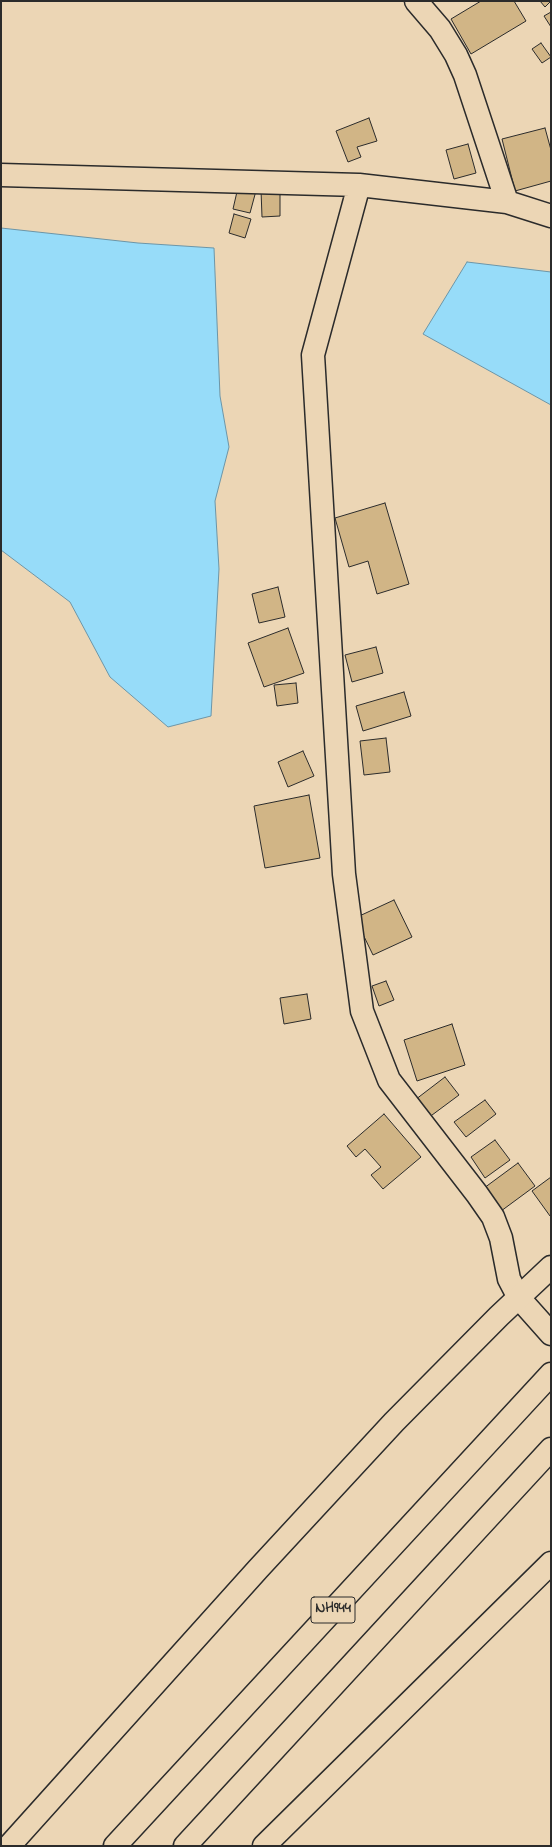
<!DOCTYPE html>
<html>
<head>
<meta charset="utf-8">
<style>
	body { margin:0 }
	#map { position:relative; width:552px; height:1847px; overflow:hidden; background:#ecd6b5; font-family:"Indie Flower",sans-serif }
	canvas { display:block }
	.frame { position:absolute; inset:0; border:2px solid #2b2b2b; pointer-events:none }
</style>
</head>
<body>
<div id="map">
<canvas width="552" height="1847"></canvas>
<div class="frame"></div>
</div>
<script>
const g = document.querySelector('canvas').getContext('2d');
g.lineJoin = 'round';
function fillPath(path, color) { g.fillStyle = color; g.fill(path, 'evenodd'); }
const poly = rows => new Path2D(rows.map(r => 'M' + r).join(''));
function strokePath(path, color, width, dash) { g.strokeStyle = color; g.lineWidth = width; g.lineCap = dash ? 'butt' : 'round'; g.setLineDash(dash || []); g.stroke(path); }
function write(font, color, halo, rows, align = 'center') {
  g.font = font + ' "Indie Flower",sans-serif'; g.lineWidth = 3; g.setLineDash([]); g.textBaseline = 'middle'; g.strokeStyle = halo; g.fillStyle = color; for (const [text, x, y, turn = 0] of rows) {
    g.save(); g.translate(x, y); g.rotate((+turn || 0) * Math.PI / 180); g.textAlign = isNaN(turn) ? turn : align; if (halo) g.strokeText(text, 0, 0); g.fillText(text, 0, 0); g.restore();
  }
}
const water = poly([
	[1,228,138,243,214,248,220,396,229,447,215,501,219,569,211,716,168,727,110,677,70,602,1,550,1,228],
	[467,262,551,272,551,405,423,334,467,262]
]);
const building = poly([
	[481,1,514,1,526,21,471,54,451,19,481,1],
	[540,1,551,1,545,7,540,1],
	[551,12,551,27,544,16,551,12],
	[541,43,551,57,542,63,532,49,541,43],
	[369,118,377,141,357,147,361,157,348,162,336,131,369,118],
	[545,128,551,150,551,181,515,191,502,139,545,128],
	[468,144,476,173,454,179,446,150,468,144],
	[239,183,257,187,250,213,233,209,239,183],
	[280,189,280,216,262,217,261,190,280,189],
	[234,214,251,219,245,238,229,233,234,214],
	[385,503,409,584,377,594,368,561,349,567,335,518,385,503],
	[278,587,285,617,259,623,252,594,278,587],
	[288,628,304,673,264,687,248,643,288,628],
	[376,647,383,673,352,682,345,655,376,647],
	[296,683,298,703,277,706,274,685,296,683],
	[404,692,411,716,363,731,356,706,404,692],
	[386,738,390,772,364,775,360,741,386,738],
	[303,751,314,776,288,787,278,762,303,751],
	[309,795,320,858,265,868,254,806,309,795],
	[394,900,412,937,373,955,355,918,394,900],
	[386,981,394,1000,379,1006,372,986,386,981],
	[307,994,311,1019,284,1024,280,998,307,994],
	[452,1024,465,1065,417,1081,404,1040,452,1024],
	[445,1077,459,1095,424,1121,411,1103,445,1077],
	[485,1100,496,1114,466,1137,454,1122,485,1100],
	[384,1114,421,1157,383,1189,371,1175,381,1167,365,1149,356,1157,347,1146,384,1114],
	[495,1140,510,1160,485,1178,471,1157,495,1140],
	[518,1163,535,1186,497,1214,480,1191,518,1163],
	[551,1177,551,1215,550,1216,532,1191,551,1177]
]);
const street = poly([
	[416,1,440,29,456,55,465,75,507,202],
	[1,175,359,185,507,202,551,216],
	[359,185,313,355,344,874,362,1011,389,1080,477,1194,493,1217,501,1238,509,1279,519,1298,551,1334]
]);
const highway = poly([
	[9,1846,258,1569,394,1422,499,1316,551,1267],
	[115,1846,551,1374],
	[185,1846,551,1449],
	[264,1846,551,1563]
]);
const shields = [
	[333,1610,44]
];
const shieldNames = [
	["NH944",333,1610]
];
fillPath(water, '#97dcf9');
strokePath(water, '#6c95a7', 1);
fillPath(building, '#d1b586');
strokePath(building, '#2b2b2b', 1);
strokePath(street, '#2b2b2b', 25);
strokePath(highway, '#2b2b2b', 25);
strokePath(street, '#ecd6b5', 22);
strokePath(highway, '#ecd6b5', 22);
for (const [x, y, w] of shields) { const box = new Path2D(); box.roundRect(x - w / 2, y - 13, w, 26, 3); g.fillStyle = '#ecd6b5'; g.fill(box); strokePath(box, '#2b2b2b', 1); }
write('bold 15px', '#2b2b2b', null, shieldNames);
</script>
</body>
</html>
